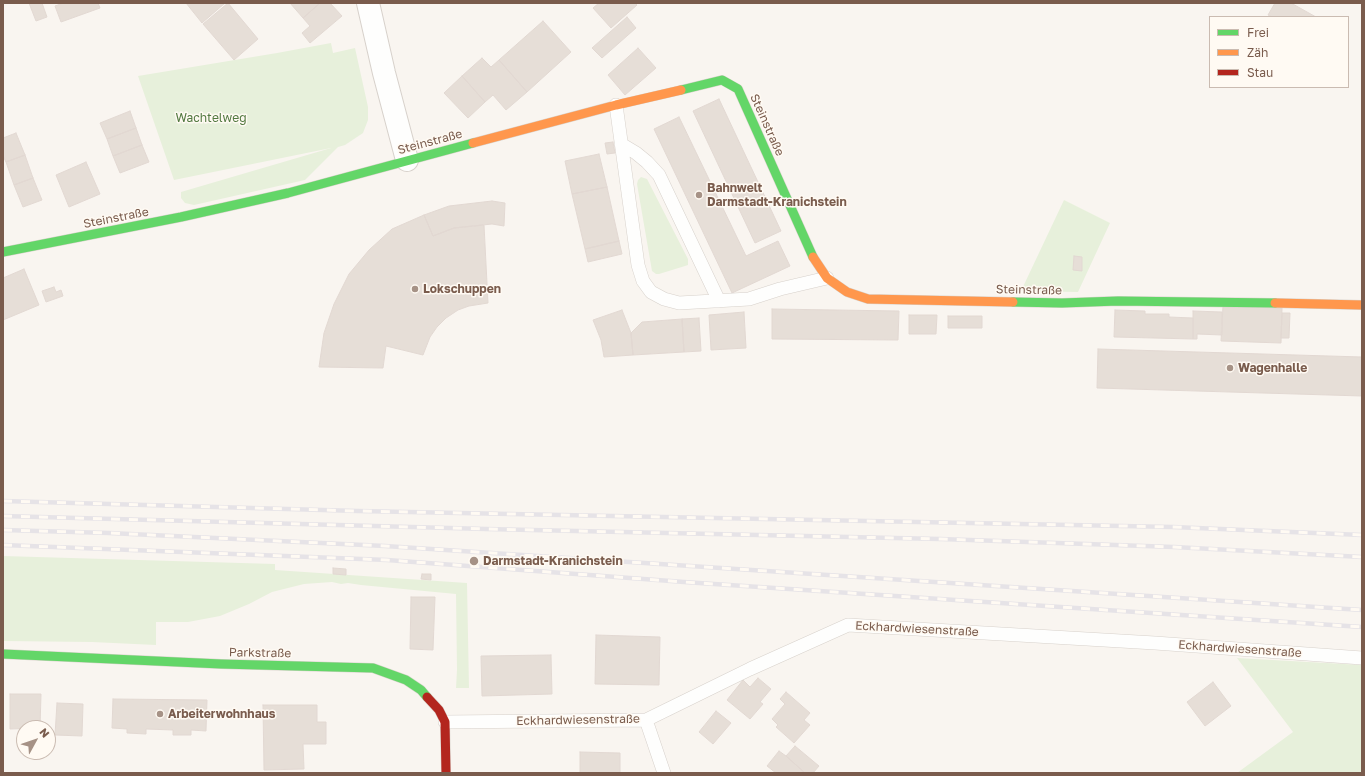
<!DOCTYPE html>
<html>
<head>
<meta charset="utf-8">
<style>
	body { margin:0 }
	#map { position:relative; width:1365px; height:776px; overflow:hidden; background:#f9f5f0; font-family:"Golos Text",sans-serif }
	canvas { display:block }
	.frame { position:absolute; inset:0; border:4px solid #7a5c4d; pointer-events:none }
	.legend { position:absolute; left:1209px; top:16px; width:140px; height:72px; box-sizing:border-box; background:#fffaf3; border:1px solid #cabbb1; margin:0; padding:5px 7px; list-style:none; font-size:12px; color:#7a5c4d }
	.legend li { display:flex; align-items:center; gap:8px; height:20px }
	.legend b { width:20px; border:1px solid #cabbb1 }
	.north { position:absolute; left:16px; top:720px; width:40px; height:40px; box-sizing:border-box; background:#fffaf3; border:1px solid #cabbb1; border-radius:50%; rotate:50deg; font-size:11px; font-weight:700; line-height:16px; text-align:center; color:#7a5c4d }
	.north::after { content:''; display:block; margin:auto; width:14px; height:18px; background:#a69286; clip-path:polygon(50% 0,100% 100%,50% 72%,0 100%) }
</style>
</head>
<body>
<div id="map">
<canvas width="1365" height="776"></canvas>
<div class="frame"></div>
<ul class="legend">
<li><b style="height:5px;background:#63d668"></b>Frei</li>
<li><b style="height:5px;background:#ff974d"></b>Zäh</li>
<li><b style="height:5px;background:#b3261e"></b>Stau</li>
</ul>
<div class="north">N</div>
</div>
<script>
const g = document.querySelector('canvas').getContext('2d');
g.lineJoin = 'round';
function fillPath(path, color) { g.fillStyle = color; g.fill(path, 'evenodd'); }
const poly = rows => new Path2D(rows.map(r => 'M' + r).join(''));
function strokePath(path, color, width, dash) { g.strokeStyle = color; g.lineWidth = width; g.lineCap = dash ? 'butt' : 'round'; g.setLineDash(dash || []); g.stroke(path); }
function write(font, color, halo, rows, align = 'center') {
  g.font = font + ' "Golos Text",sans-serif'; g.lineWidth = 3; g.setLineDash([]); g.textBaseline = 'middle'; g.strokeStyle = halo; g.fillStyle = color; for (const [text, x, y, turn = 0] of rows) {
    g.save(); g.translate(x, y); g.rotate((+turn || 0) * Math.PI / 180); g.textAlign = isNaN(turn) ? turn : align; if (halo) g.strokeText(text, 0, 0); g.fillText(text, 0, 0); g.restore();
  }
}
const green = poly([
	[331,43,333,53,355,48,368,107,368,120,363,133,345,145,338,147,305,180,194,205,185,203,181,198,181,192,331,148,174,180,138,76,277,53],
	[641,177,647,179,688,259,688,265,685,266,659,274,656,274,652,271,637,184,638,180],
	[1064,200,1110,223,1078,292,1021,291],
	[3,556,275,564,275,570,467,583,469,688,456,688,457,670,456,594,361,585,348,583,341,584,332,582,304,584,272,592,249,604,220,616,188,622,156,622,156,645,92,642,3,641],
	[1237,658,1362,665,1362,773,1237,773,1293,732]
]);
const building = poly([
	[29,3,42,3,47,17,36,21,29,3],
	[63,3,98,3,100,8,61,22,55,6,63,3],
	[186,3,225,3,202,23,186,3],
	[228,3,258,39,234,60,203,24,228,3],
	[290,3,320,3,303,18,290,3],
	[320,3,330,3,342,16,310,43,302,33,310,26,303,18,320,3],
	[599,3,635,3,637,5,611,28,593,8,599,3],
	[1275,3,1291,3,1316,17,1272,17,1268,15,1275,3],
	[627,17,636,28,602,58,592,48,627,17],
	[543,21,571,52,527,92,499,60,543,21],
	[638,48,656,68,625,95,608,75,638,48],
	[482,58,491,67,499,60,527,92,506,110,493,95,485,102,462,76,482,58],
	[462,76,485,102,468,118,444,93,462,76],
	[719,99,781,231,755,243,693,111,719,99],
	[130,111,136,128,107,139,100,123,130,111],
	[679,117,746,256,778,241,790,266,732,293,654,129,679,117],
	[136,128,142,145,113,156,107,139,136,128],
	[16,133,25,155,6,162,3,156,3,138,16,133],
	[613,142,615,153,607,154,605,143,613,142],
	[142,145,149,162,120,173,113,156,142,145],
	[599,154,607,187,572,194,565,161,599,154],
	[25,155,33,178,14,185,6,162,25,155],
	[86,162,100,194,69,207,56,175,86,162],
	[33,178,42,200,23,207,14,185,33,178],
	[607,187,619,241,585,249,572,194,607,187],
	[492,201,505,203,504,226,492,224,454,228,433,236,424,215,449,206,492,201],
	[424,215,433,236,454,228,484,225,488,303,469,306,458,310,446,318,437,327,430,337,423,355,386,346,383,368,319,367,324,333,334,304,349,274,369,250,392,229,424,215],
	[619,241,622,254,588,262,585,249,619,241],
	[1074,256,1082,257,1082,271,1073,270,1074,256],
	[24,269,39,305,3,320,3,278,24,269],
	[54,287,56,292,61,290,63,296,46,302,42,291,54,287],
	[1223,306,1282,308,1281,343,1221,341,1223,306],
	[772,309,899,311,898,340,772,339,772,309],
	[622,310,631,333,633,355,604,357,601,340,593,320,622,310],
	[1115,310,1145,311,1145,314,1169,314,1169,317,1193,318,1193,339,1114,337,1115,310],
	[1193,311,1222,312,1222,335,1197,334,1197,339,1193,339,1193,311],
	[744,312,746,348,711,350,709,315,744,312],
	[1282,313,1290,313,1289,338,1281,338,1282,313],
	[909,315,937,315,936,334,909,334,909,315],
	[948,316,982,316,982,328,948,328,948,316],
	[699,318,701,351,684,352,682,319,699,318],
	[682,319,684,352,633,355,631,333,642,322,682,319],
	[1098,349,1362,357,1362,396,1097,388,1098,349],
	[333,568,346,569,346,575,333,574,333,568],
	[422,574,431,574,431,580,421,579,422,574],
	[411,597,435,597,433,650,410,649,411,597],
	[596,635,660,637,659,685,595,684,596,635],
	[551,655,552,694,482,696,481,656,551,655],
	[758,678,771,689,760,702,763,704,750,719,727,700,743,680,750,687,758,678],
	[1213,682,1231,706,1205,726,1187,702,1213,682],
	[786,692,810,713,804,720,810,725,794,743,776,727,778,725,772,719,785,704,780,699,786,692],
	[10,694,41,694,40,728,10,729,10,694],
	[113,699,207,700,206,731,191,730,191,735,173,735,173,730,146,729,146,734,127,733,127,729,112,728,113,699],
	[57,703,83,704,82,736,55,735,57,703],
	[263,705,317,705,317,722,326,722,326,744,303,744,304,769,264,770,263,705],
	[716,711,731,723,713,744,699,732,716,711],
	[795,746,819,766,813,773,805,773,786,756,795,746],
	[779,751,786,756,805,773,776,773,767,766,779,751],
	[580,752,620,753,620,773,580,773,580,752]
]);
const lane = poly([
	[616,105,638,265,643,281,651,292,664,299,679,303,749,299,780,289,827,278],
	[621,144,636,153,647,162,659,175,719,301],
	[646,720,664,773],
	[445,722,646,720,750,669,848,625,1155,643,1362,658]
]);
const street = poly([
	[368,3,384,73,407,160]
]);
const fast = poly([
	[681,90,722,80,738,89,813,257],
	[3,252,181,217,288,193,473,143],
	[1013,302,1062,303,1118,301,1275,303],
	[3,654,221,664,373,668,406,680,421,690,427,697]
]);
const slow = poly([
	[473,143,616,105,681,90],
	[813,257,827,278,847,292,868,299,1013,302],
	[1275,303,1362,305]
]);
const jam = poly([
	[427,697,439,710,445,722,446,773]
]);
const rail = poly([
	[3,501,358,511,1173,527,1362,535],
	[3,516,486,529,940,539,1174,547,1362,557],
	[3,530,109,533,385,546,1362,610],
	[3,545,387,560,684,582,1362,627]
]);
const markers = [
	[699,195,4,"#a69286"],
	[415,289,4,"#a69286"],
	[1230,368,4,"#a69286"],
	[474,561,5,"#a69286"],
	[160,714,4,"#a69286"]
];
const parkNames = [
	["Wachtelweg",211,118]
];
const streetNames = [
	["Steinstraße",767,125,66],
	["Steinstraße",430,142,-15],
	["Steinstraße",116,218,-11],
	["Steinstraße",1029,290,1],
	["Eckhardwiesenstraße",917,629,3],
	["Eckhardwiesenstraße",1240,649,4],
	["Parkstraße",260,653,1],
	["Eckhardwiesenstraße",578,720,-1]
];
const poiNames = [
	["Bahnwelt",707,188],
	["Darmstadt-Kranichstein",707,202],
	["Lokschuppen",423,289],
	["Wagenhalle",1238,368],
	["Darmstadt-Kranichstein",483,561],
	["Arbeiterwohnhaus",168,714]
];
fillPath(green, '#e7f0db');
fillPath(building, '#e6ded7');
strokePath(building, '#e2d8d2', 1);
strokePath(lane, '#d7d1cb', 14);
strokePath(street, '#d7d1cb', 24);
strokePath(fast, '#d9d2cb', 10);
strokePath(slow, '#d9d2cb', 10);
strokePath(jam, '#d9d2cb', 10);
strokePath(lane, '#fefefd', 13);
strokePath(street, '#fefefd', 22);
strokePath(fast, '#63d668', 9);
strokePath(slow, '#ff974d', 9);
strokePath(jam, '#b3261e', 9);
strokePath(rail, '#e6e3e7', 4.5);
strokePath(rail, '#fffaf3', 3, [9]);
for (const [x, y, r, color] of markers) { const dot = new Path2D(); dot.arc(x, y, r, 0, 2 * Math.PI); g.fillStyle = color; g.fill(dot); strokePath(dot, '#fffaf3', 1.5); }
write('12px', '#537a41', '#fffaf3', parkNames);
write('12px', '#7a5c4d', '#fffaf3', streetNames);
write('bold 12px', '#7a5c4d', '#fffaf3', poiNames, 'left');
</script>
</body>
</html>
